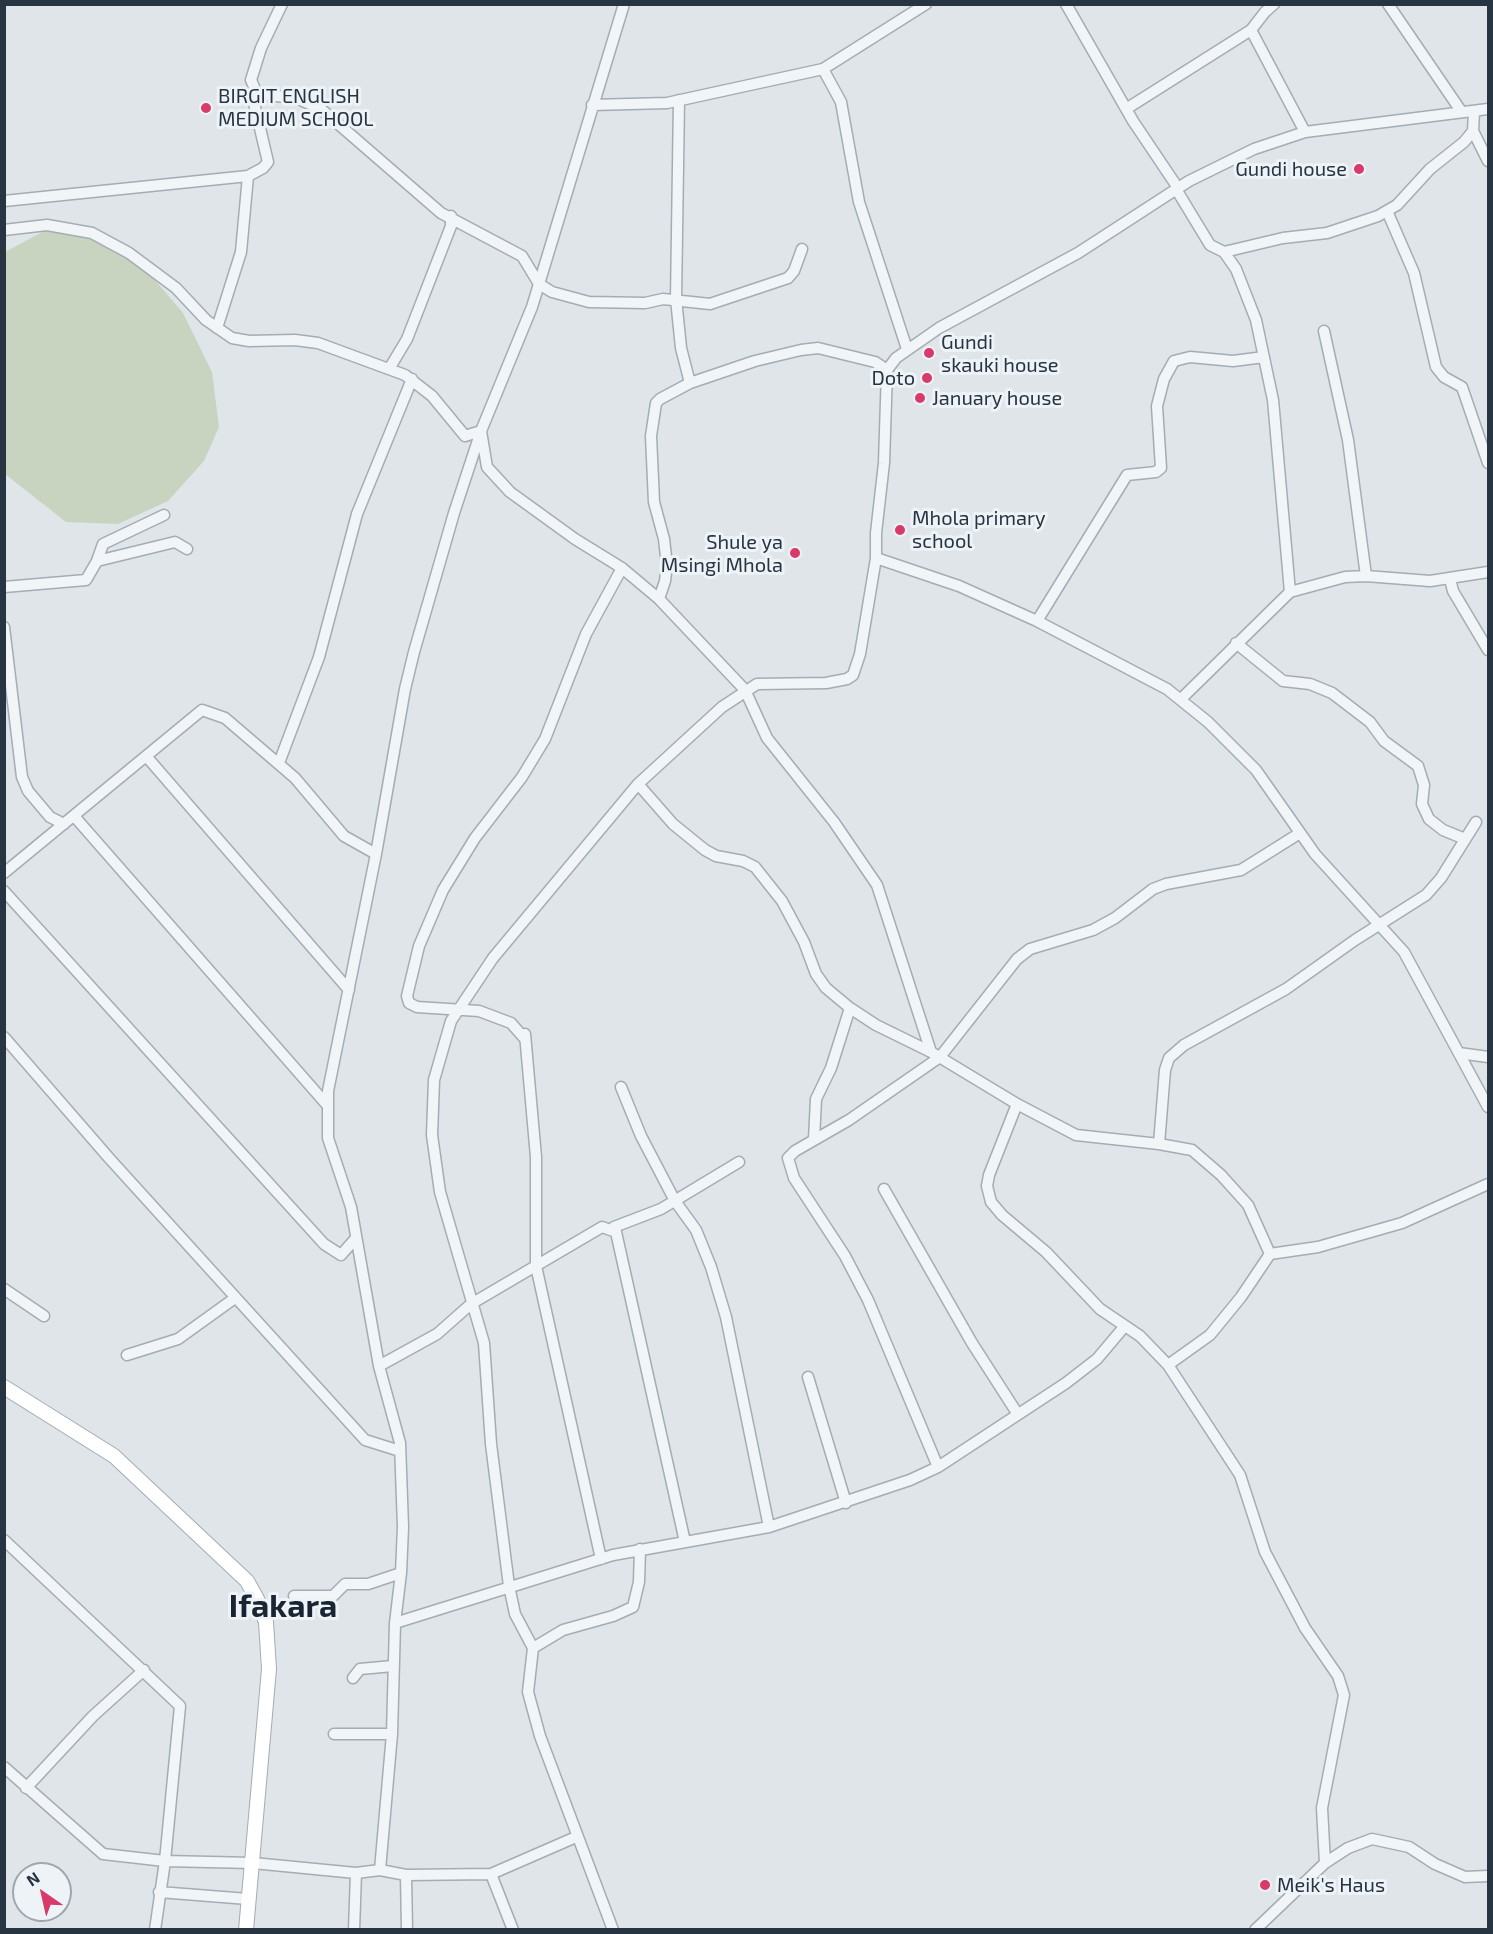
<!DOCTYPE html>
<html>
<head>
<meta charset="utf-8">
<style>
	body { margin:0 }
	#map { position:relative; width:1493px; height:1934px; overflow:hidden; background:#dfe5e9; font-family:"Exo 2",sans-serif }
	canvas { display:block }
	.frame { position:absolute; inset:0; border:6px solid #273442; pointer-events:none }
	.north { position:absolute; left:12px; top:1862px; width:60px; height:60px; box-sizing:border-box; background:#eef3f7; border:2px solid #9ea7af; border-radius:50%; rotate:326deg; font-size:16px; font-weight:700; line-height:24px; text-align:center; color:#273442 }
	.north::after { content:''; display:block; margin:auto; width:21px; height:27px; background:#d83a69; clip-path:polygon(50% 0,100% 100%,50% 72%,0 100%) }
</style>
</head>
<body>
<div id="map">
<canvas width="1493" height="1934"></canvas>
<div class="frame"></div>
<div class="north">N</div>
</div>
<script>
const g = document.querySelector('canvas').getContext('2d');
g.lineJoin = 'round';
function fillPath(path, color) { g.fillStyle = color; g.fill(path, 'evenodd'); }
const poly = rows => new Path2D(rows.map(r => 'M' + r).join(''));
function strokePath(path, color, width, dash) { g.strokeStyle = color; g.lineWidth = width; g.lineCap = dash ? 'butt' : 'round'; g.setLineDash(dash || []); g.stroke(path); }
function write(font, color, halo, rows, align = 'center') {
  g.font = font + ' "Exo 2",sans-serif'; g.lineWidth = 6; g.setLineDash([]); g.textBaseline = 'middle'; g.strokeStyle = halo; g.fillStyle = color; for (const [text, x, y, turn = 0] of rows) {
    g.save(); g.translate(x, y); g.rotate((+turn || 0) * Math.PI / 180); g.textAlign = isNaN(turn) ? turn : align; if (halo) g.strokeText(text, 0, 0); g.fillText(text, 0, 0); g.restore();
  }
}
const green = poly([
	[44,231,97,237,142,265,183,313,212,372,219,427,204,461,168,501,118,524,66,522,5,474,5,252]
]);
const street = poly([
	[1066,4,1133,121,1178,188],
	[1388,4,1461,111],
	[1251,30,1305,132],
	[823,69,841,102,859,202,907,349],
	[257,94,296,98,321,109,441,213,522,256,539,284,552,292,589,302,645,303,663,299,710,304,788,278,794,271,802,249],
	[679,100,676,299,681,348,690,383],
	[592,105,667,103,823,69,926,4],
	[1126,109,1251,30,1265,12,1274,4],
	[1473,131,1488,161],
	[1176,189,1210,245,1224,252,1236,269,1256,320,1273,400,1290,592],
	[4,201,248,176,263,168,268,162,254,103,257,94,251,80,261,48,282,4],
	[1387,211,1414,273,1436,367,1444,377,1462,387,1488,463],
	[4,230,47,225,92,233,129,253,176,288,206,320,232,338,249,341,295,340,318,343,405,375,432,396,465,436,481,431,487,467,510,492,575,539,622,568,659,599,745,690,767,738,834,822,877,885,931,1052,1017,1104,989,1175,987,1186,991,1202,1002,1215,1046,1252,1100,1309,1140,1336,1168,1365,1240,1475,1265,1552,1305,1628,1338,1676,1344,1695,1322,1808,1325,1863],
	[1224,252,1283,238,1327,233,1378,216,1397,205,1430,169,1464,142,1473,131,1474,112],
	[217,328,241,252,248,176],
	[1324,331,1348,440,1366,576],
	[389,369,407,339,451,226,451,216],
	[876,558,959,586,1037,621,1167,689,1208,722,1256,770,1315,854,1404,952,1488,1107],
	[97,561,175,542,187,549],
	[1450,579,1453,591,1488,650],
	[4,587,86,580,97,561,103,544,164,515],
	[659,599,665,581,667,565,664,539,654,502,651,436,656,403,660,399,690,383,755,361,801,350,818,348,875,362,887,370],
	[1037,621,1127,475,1156,472,1161,468,1157,406,1164,379,1174,361,1190,357,1233,361,1264,357],
	[4,627,22,777,28,791,50,817,64,824],
	[1236,643,1283,681,1310,684,1332,693,1370,722,1384,741,1418,766,1424,785,1422,804,1429,819,1443,830,1465,839],
	[1181,699,1290,592,1345,577,1366,576,1430,581,1488,572],
	[146,756,349,990],
	[279,763,319,657,357,514,412,379],
	[638,784,673,824,705,850,716,856,743,861,755,867,782,901,804,942,816,974,826,988,850,1008,876,1025,931,1052],
	[74,816,328,1106],
	[4,873,202,710,225,718,295,778,344,836,376,854],
	[4,891,324,1244,341,1255,356,1238],
	[525,1034,536,1157,536,1266,601,1559],
	[4,1037,109,1158,365,1440,400,1451],
	[525,1039,511,1023,479,1011,417,1007,409,1003,407,996,419,946,443,890,475,838,522,777,545,739,586,634,622,568],
	[1459,1053,1488,1057],
	[621,1087,641,1136,675,1201,696,1230,711,1267,726,1317,769,1527],
	[1017,1104,1076,1135,1159,1144,1192,1150,1221,1175,1248,1205,1270,1254],
	[814,1139,816,1099,831,1068,850,1008],
	[1159,1144,1165,1070,1169,1058,1184,1045,1286,989,1355,940,1426,895,1441,878,1476,822],
	[884,1189,972,1343,1017,1413],
	[616,1232,614,1227,661,1209,739,1162],
	[4,1289,44,1316],
	[127,1355,178,1339,235,1298],
	[1168,1365,1210,1335,1241,1297,1270,1254,1318,1247,1402,1223,1488,1184],
	[379,1366,437,1334,471,1304,602,1227,616,1232,685,1542],
	[808,1377,846,1503],
	[938,1467,868,1300,845,1256,794,1178,788,1158,795,1151,849,1120,940,1057,1017,959,1030,949,1093,930,1115,918,1153,889,1166,884,1241,870,1300,833],
	[4,1540,180,1706,165,1861,155,1930],
	[294,1596,333,1596,345,1584,368,1584,401,1573],
	[395,1623,613,1555,769,1527,910,1480,938,1467,1066,1383,1097,1359,1124,1327],
	[533,1648,563,1630,613,1616,633,1607,639,1582,640,1549],
	[353,1678,360,1669,393,1666],
	[334,1734,392,1734],
	[4,1767,103,1854,165,1861,253,1863,356,1873,380,1870,406,1875,491,1874,576,1837],
	[26,1788,93,1716,144,1670],
	[380,1870,392,1734,395,1623,401,1573,403,1527,400,1443,379,1366,351,1207,328,1138,328,1091,376,854,405,689,414,652,454,513,481,431,532,307,624,4],
	[491,1874,513,1930],
	[406,1875,407,1930],
	[159,1892,248,1899],
	[354,1930,356,1873],
	[613,1930,540,1736,528,1692,533,1648,515,1614,509,1586,491,1444,484,1343,440,1192,432,1135,434,1080,451,1021,493,958,638,784,722,707,757,684,826,683,847,679,853,675,860,654,876,558,876,533,884,463,887,370,896,358,939,328,1078,253,1189,181,1254,149,1305,132,1488,109],
	[1255,1930,1325,1863,1348,1848,1372,1839,1409,1847,1435,1864,1465,1877,1488,1876]
]);
const secondary = poly([
	[4,1387,114,1456,247,1581,257,1599,266,1622,269,1669,246,1930]
]);
const markers = [
	[206,108,6,"#d83a69"],
	[1359,169,6,"#d83a69"],
	[929,353,6,"#d83a69"],
	[927,378,6,"#d83a69"],
	[920,398,6,"#d83a69"],
	[900,530,6,"#d83a69"],
	[795,553,6,"#d83a69"],
	[1265,1885,6,"#d83a69"]
];
const poiNames = [
	["BIRGIT ENGLISH",218,96],
	["MEDIUM SCHOOL",218,119],
	["Gundi house",1347,169,"right"],
	["Gundi",941,342],
	["skauki house",941,365],
	["Doto",915,378,"right"],
	["January house",932,398],
	["Mhola primary",912,518],
	["school",912,541],
	["Shule ya",783,542,"right"],
	["Msingi Mhola",783,565,"right"],
	["Meik's Haus",1277,1885]
];
const townNames = [
	["Ifakara",283,1606]
];
fillPath(green, '#c8d4bf');
strokePath(street, '#a4acb4', 13);
strokePath(secondary, '#a4acb4', 16);
strokePath(street, '#f2f5f7', 10);
strokePath(secondary, '#fff', 14);
for (const [x, y, r, color] of markers) { const dot = new Path2D(); dot.arc(x, y, r, 0, 2 * Math.PI); g.fillStyle = color; g.fill(dot); strokePath(dot, '#eef3f7', 2); }
write('20px', '#273442', '#eef3f7', poiNames, 'left');
write('bold 32px', '#192532', '#eef3f7', townNames);
</script>
</body>
</html>
